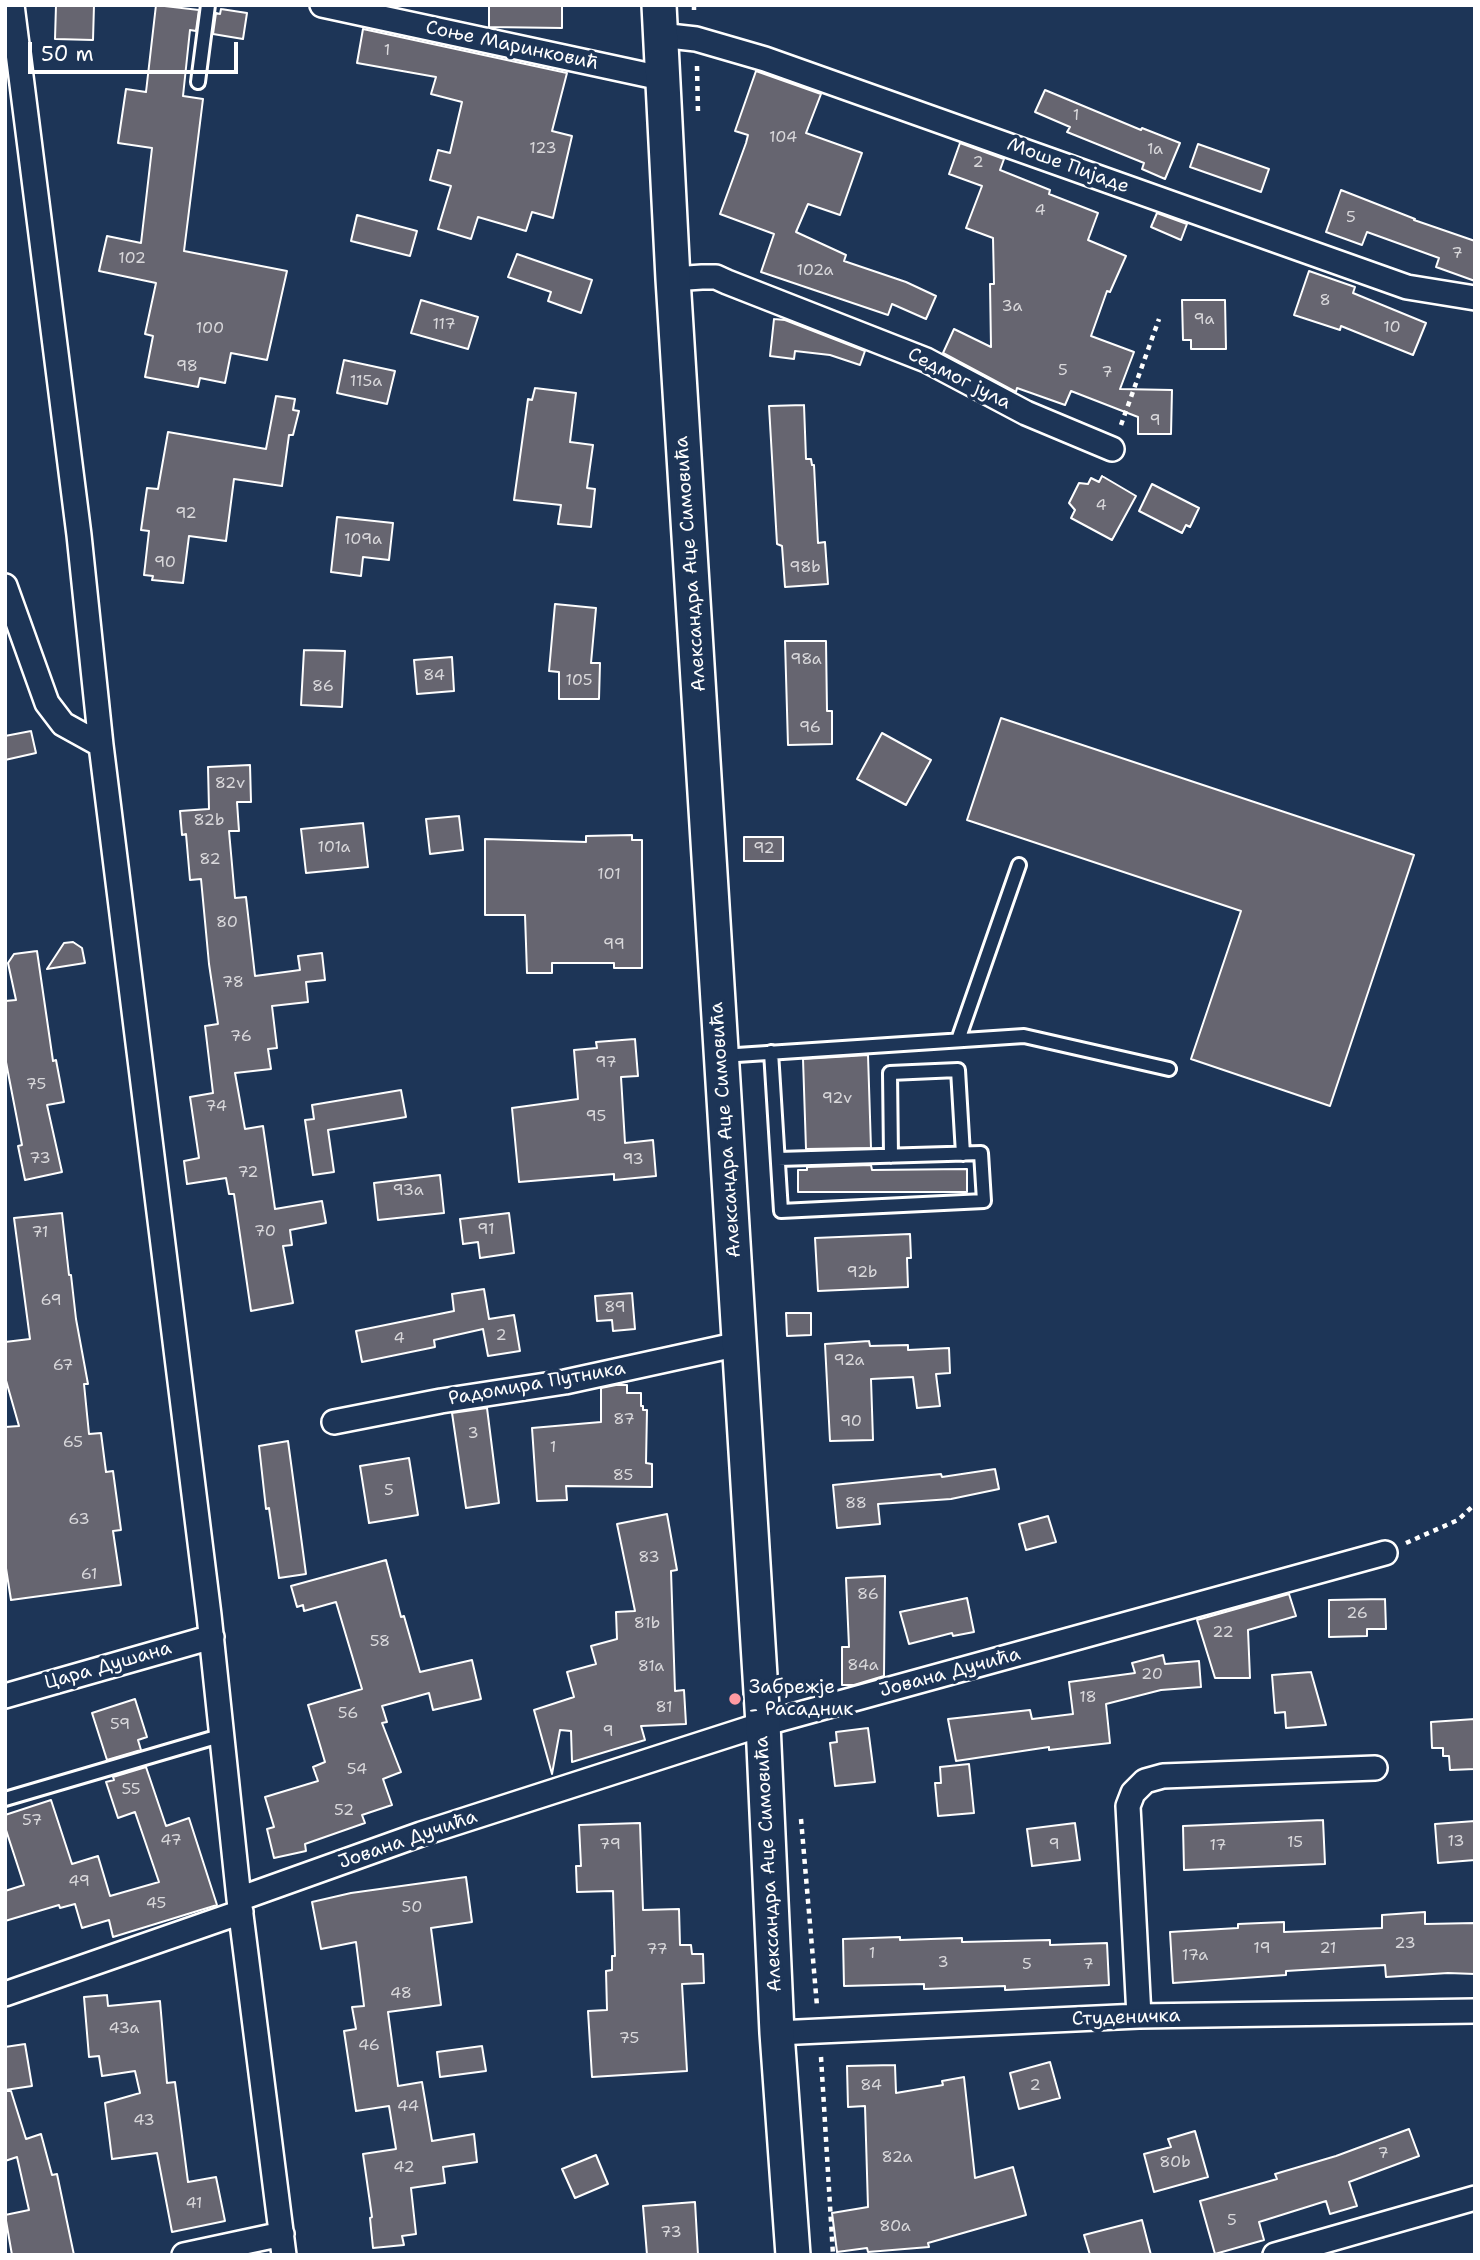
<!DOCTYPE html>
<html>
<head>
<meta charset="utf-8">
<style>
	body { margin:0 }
	#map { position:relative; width:1480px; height:2260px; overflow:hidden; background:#1d3557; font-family:"Shantell Sans",sans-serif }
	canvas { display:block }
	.frame { position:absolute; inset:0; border:7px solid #fff; pointer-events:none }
	.scale { position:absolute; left:28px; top:42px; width:210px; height:32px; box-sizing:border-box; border:4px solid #fff; border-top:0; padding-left:9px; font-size:21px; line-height:24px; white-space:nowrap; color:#fff; -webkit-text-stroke:5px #1d3557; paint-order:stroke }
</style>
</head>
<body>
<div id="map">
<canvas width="1480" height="2260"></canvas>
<div class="frame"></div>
<div class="scale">50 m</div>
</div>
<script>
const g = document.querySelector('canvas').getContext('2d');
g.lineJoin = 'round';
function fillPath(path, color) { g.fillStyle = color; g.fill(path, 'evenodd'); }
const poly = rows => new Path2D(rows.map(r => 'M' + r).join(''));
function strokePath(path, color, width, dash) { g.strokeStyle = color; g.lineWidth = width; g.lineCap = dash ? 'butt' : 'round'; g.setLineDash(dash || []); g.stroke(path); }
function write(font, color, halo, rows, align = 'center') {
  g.font = font + ' "Shantell Sans",sans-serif'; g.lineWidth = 7; g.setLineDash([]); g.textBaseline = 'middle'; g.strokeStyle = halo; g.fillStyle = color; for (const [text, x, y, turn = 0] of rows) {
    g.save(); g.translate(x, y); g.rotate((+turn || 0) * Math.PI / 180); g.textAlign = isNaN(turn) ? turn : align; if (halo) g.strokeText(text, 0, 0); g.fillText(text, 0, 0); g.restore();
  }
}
const building = poly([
	[56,5,94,5,93,40,55,39,56,5],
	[156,5,199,10,196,31,190,30,183,96,203,99,184,251,287,271,267,360,231,353,225,383,200,378,198,387,145,377,153,336,145,334,156,283,99,271,107,236,141,243,152,148,118,143,126,89,146,92,156,5],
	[489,5,562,5,562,28,489,27,489,5],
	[221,9,247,13,243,39,213,34,216,13,220,14,221,9],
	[363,29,567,73,552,131,572,136,553,218,532,212,526,231,478,217,471,239,438,229,451,186,430,180,438,150,450,153,462,102,431,94,436,77,357,63,363,29],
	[756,71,821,94,806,133,862,153,840,215,808,204,796,232,846,255,844,261,906,282,936,296,926,319,892,304,888,315,761,272,774,234,720,214,746,143,748,135,735,131,756,71],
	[1045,90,1141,130,1142,128,1180,143,1165,179,1142,169,1144,163,1067,132,1070,127,1035,112,1045,90],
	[960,143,1004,159,1000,170,1050,190,1049,194,1098,213,1088,240,1126,256,1110,292,1107,291,1091,336,1134,352,1120,389,1172,390,1171,434,1138,434,1138,417,1071,391,1065,405,1017,388,1016,392,943,353,954,329,991,347,990,284,994,284,993,238,966,228,982,186,949,174,960,143],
	[1198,144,1269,169,1261,192,1190,167,1198,144],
	[1341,190,1415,219,1414,220,1475,241,1475,281,1436,267,1439,258,1367,232,1362,245,1326,232,1341,190],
	[1157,213,1187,224,1181,240,1151,227,1157,213],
	[357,215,417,231,410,256,351,241,357,215],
	[517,254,592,280,581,313,548,301,551,292,508,277,517,254],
	[1309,271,1355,287,1353,293,1426,323,1413,355,1341,326,1340,330,1294,315,1309,271],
	[421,300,478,317,468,349,411,333,421,300],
	[1182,300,1225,300,1226,349,1191,349,1191,340,1183,340,1182,300],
	[774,319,785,320,865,351,860,365,830,355,795,351,794,359,770,356,774,319],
	[344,360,395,371,387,404,337,393,344,360],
	[535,388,576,393,570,442,593,445,587,488,595,489,591,527,558,524,561,505,514,500,528,399,532,400,535,388],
	[276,396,295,399,293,410,299,411,293,435,289,435,282,486,234,479,226,541,189,536,183,583,152,580,153,576,144,575,149,531,141,530,147,488,158,489,168,432,266,449,276,396],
	[804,405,806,459,811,459,812,465,814,465,818,543,825,542,828,584,785,587,782,546,777,544,769,406,804,405],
	[1102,476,1136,496,1112,540,1071,518,1075,510,1069,503,1079,483,1088,484,1091,478,1099,482,1102,476],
	[1152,484,1199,508,1190,527,1186,525,1182,533,1139,511,1152,484],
	[337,517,393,523,389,560,363,557,361,576,331,572,337,517],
	[555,604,596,608,591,663,600,663,599,699,559,699,559,672,549,671,555,604],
	[785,641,826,641,827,711,832,711,832,744,788,745,785,641],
	[304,650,345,651,342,707,301,705,304,650],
	[452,657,454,691,417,694,414,660,452,657],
	[1001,718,1414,855,1330,1106,1191,1059,1241,911,967,820,1001,718],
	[31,731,36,753,5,760,5,736,31,731],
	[882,733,931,760,906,805,857,779,882,733],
	[250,765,251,802,237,802,239,831,229,831,235,898,246,897,255,976,300,970,298,956,322,953,325,980,306,982,308,1002,272,1006,277,1048,268,1049,271,1069,235,1073,245,1129,263,1126,275,1209,322,1201,326,1223,290,1230,292,1245,283,1246,293,1303,251,1311,234,1194,229,1194,226,1178,187,1184,184,1161,199,1158,190,1097,213,1093,205,1026,218,1024,209,964,201,879,190,880,186,834,182,835,180,811,209,809,208,767,250,765],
	[459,816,463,850,430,854,426,819,459,816],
	[363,823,368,867,306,873,301,829,363,823],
	[632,835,632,840,642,840,642,968,614,968,614,963,552,963,552,973,527,973,525,915,485,915,485,839,586,842,586,836,632,835],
	[744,837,783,837,783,861,744,861,744,837],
	[73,942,82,948,85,963,47,969,64,943,73,942],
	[37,951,53,1061,56,1060,64,1102,47,1105,62,1172,25,1180,18,1146,22,1145,5,1057,5,1001,16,1000,8,963,14,954,37,951],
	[635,1039,638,1076,621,1077,625,1143,653,1140,656,1176,614,1180,614,1174,519,1182,512,1108,578,1099,574,1050,597,1048,596,1042,635,1039],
	[868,1055,871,1148,806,1149,803,1059,868,1055],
	[401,1090,406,1117,328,1130,334,1172,313,1175,305,1120,314,1119,312,1105,401,1090],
	[871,1165,872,1170,967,1169,967,1192,798,1192,798,1170,807,1170,807,1167,871,1165],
	[440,1175,444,1213,378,1220,374,1183,440,1175],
	[62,1213,69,1275,71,1275,76,1319,88,1384,84,1384,89,1434,101,1433,106,1472,113,1471,121,1530,113,1531,121,1585,11,1600,5,1562,5,1427,19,1426,5,1377,5,1342,30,1339,14,1218,62,1213],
	[509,1213,514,1253,480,1258,478,1242,463,1244,460,1219,509,1213],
	[910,1234,911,1258,907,1258,908,1287,818,1291,815,1238,910,1234],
	[484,1289,489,1319,514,1315,520,1351,488,1356,483,1329,434,1340,435,1347,362,1362,356,1331,454,1311,452,1294,484,1289],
	[632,1293,635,1329,613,1331,612,1320,597,1321,595,1296,632,1293],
	[786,1313,811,1313,811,1335,787,1336,786,1313],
	[869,1341,870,1346,908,1345,908,1350,949,1348,950,1373,936,1374,940,1406,917,1408,913,1377,871,1379,873,1440,830,1441,825,1344,869,1341],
	[616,1385,627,1385,627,1393,641,1393,641,1406,643,1406,643,1410,647,1410,646,1463,652,1464,652,1487,566,1486,567,1500,537,1501,532,1428,601,1422,601,1388,616,1385],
	[487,1408,499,1503,466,1508,452,1413,487,1408],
	[288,1441,306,1574,279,1578,269,1508,266,1509,259,1446,288,1441],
	[409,1458,418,1515,369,1523,360,1466,409,1458],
	[995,1469,999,1489,951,1499,878,1504,880,1524,837,1528,833,1485,941,1474,942,1477,995,1469],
	[667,1514,677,1570,671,1571,675,1691,684,1690,686,1724,641,1726,645,1740,572,1762,571,1731,560,1730,552,1774,534,1710,574,1697,567,1672,596,1664,591,1646,617,1639,616,1612,635,1611,617,1524,667,1514],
	[1048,1516,1056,1542,1026,1550,1019,1524,1048,1516],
	[386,1560,401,1617,404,1616,420,1672,472,1660,481,1699,433,1710,429,1693,382,1706,387,1722,382,1723,401,1772,383,1779,392,1805,362,1815,365,1823,305,1844,306,1851,274,1858,267,1829,274,1827,265,1797,318,1781,313,1767,325,1762,308,1705,362,1689,336,1602,304,1611,303,1605,297,1607,291,1586,386,1560],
	[885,1576,884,1676,854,1685,842,1685,842,1647,849,1647,846,1578,885,1576],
	[1289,1594,1296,1616,1248,1630,1250,1678,1215,1678,1197,1620,1289,1594],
	[967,1598,974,1632,953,1636,952,1633,909,1644,900,1612,967,1598],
	[1385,1599,1386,1629,1367,1629,1367,1636,1329,1637,1329,1600,1385,1599],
	[1163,1655,1165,1664,1199,1661,1201,1687,1161,1690,1106,1704,1110,1743,1049,1750,1049,1747,956,1761,948,1719,1030,1710,1032,1719,1073,1714,1069,1682,1135,1673,1132,1663,1163,1655],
	[1311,1672,1326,1725,1286,1728,1285,1712,1275,1713,1272,1675,1311,1672],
	[135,1699,147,1737,138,1740,141,1750,107,1760,92,1713,135,1699],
	[1475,1719,1475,1769,1450,1770,1449,1756,1443,1756,1443,1748,1432,1748,1431,1722,1475,1719],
	[868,1728,875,1782,835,1786,830,1743,837,1742,836,1732,868,1728],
	[969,1764,974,1813,938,1816,935,1783,941,1783,940,1767,969,1764],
	[146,1767,166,1826,189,1818,217,1905,113,1937,109,1920,82,1928,75,1904,60,1908,59,1905,5,1921,5,1891,24,1885,5,1827,5,1815,51,1800,72,1864,98,1856,110,1896,159,1882,135,1812,118,1818,106,1782,114,1780,113,1777,146,1767],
	[1323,1820,1325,1864,1184,1870,1183,1826,1323,1820],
	[1475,1821,1475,1860,1438,1863,1435,1824,1475,1821],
	[640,1823,643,1910,679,1909,680,1945,691,1945,692,1954,703,1954,704,1983,682,1984,687,2071,592,2077,588,2011,607,2010,606,1971,612,1970,612,1956,615,1956,613,1891,577,1892,576,1866,581,1866,579,1825,640,1823],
	[1075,1823,1080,1860,1032,1866,1027,1829,1075,1823],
	[466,1877,472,1922,431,1928,441,2005,388,2012,398,2086,422,2082,432,2141,474,2134,477,2162,443,2167,445,2183,411,2188,416,2234,402,2236,404,2245,373,2248,370,2218,372,2217,363,2154,396,2149,389,2106,356,2111,344,2031,356,2029,352,2007,364,2006,356,1942,321,1949,312,1902,351,1893,466,1877],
	[1425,1912,1425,1924,1475,1923,1475,1974,1448,1973,1386,1977,1385,1965,1286,1971,1286,1975,1173,1983,1170,1932,1238,1928,1238,1924,1284,1922,1284,1932,1382,1928,1382,1915,1425,1912],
	[900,1937,900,1940,962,1938,962,1942,1050,1940,1050,1945,1107,1943,1109,1985,1005,1990,1005,1986,924,1989,924,1984,844,1986,843,1939,900,1937],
	[107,1995,108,2006,160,2001,167,2083,175,2082,188,2182,216,2177,225,2221,172,2232,157,2153,112,2159,105,2103,140,2093,135,2071,102,2076,99,2056,89,2057,84,1997,107,1995],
	[25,2044,32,2086,5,2090,5,2047,25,2044],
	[482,2046,486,2071,440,2077,437,2052,482,2046],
	[1050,2062,1060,2098,1019,2109,1010,2073,1050,2062],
	[895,2065,896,2093,943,2085,942,2081,964,2077,975,2178,1013,2167,1026,2215,928,2243,929,2247,868,2252,867,2248,837,2252,832,2213,868,2207,865,2106,848,2107,847,2066,895,2065],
	[5,2091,11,2091,26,2139,41,2134,52,2175,57,2174,74,2255,12,2255,5,2215,29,2210,17,2157,5,2161,5,2091],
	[1409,2129,1419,2156,1349,2182,1357,2206,1330,2214,1326,2201,1259,2222,1264,2240,1215,2254,1200,2201,1277,2179,1275,2174,1336,2156,1409,2129],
	[1195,2131,1208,2177,1154,2192,1144,2154,1171,2147,1168,2139,1195,2131],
	[596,2155,608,2184,575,2198,562,2169,596,2155],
	[695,2202,698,2255,647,2255,643,2206,695,2202],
	[1142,2220,1151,2255,1090,2255,1084,2235,1142,2220]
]);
const path = poly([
	[694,5,694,15],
	[697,66,698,113],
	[1121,425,1159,319],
	[1406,1543,1458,1520,1475,1504],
	[801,1819,817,2006],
	[821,2057,833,2255]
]);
const lane = poly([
	[198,82,208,5],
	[958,1040,1019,865],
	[771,1052,781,1211,984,1201,981,1153,778,1159],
	[722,1056,1024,1036,1169,1069],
	[891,1156,890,1073,958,1070,963,1154],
	[5,1799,223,1735]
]);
const street = poly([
	[12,5,79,535,101,745,209,1615,239,1899,284,2255],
	[322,5,661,78],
	[660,35,696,39,765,59,1407,287,1475,298],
	[673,279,702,277,716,277,727,282,926,360,1026,413,1112,449],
	[5,586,47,703,63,724,101,745],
	[334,1422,441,1401,565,1382,739,1344],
	[5,1696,212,1637],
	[239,1899,421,1834,763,1724,1385,1553],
	[5,1994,241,1912],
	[1139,2016,1128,1806,1133,1793,1145,1781,1163,1776,1375,1768],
	[777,2033,1139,2016,1475,2011],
	[184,2255,282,2234],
	[1275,2255,1475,2198]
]);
const secondary = poly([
	[659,5,673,279,763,1724,777,2033,793,2255]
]);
const markers = [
	[735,1699,7,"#ff9aa2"]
];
const numberNames = [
	["1",387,51],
	["1",1076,116],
	["104",783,138],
	["123",543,149],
	["1a",1155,150],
	["2",978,163],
	["4",1040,211],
	["5",1351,218],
	["7",1457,254],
	["102",132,259],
	["102a",815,271],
	["8",1325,301],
	["3a",1012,307],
	["9a",1204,320],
	["117",444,325],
	["10",1392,328],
	["100",210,329],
	["98",187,367],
	["5",1063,371],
	["7",1107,373],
	["115a",366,382],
	["9",1155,421],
	["4",1101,506],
	["92",186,514],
	["109a",363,540],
	["90",165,563],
	["98b",805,568],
	["98a",806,660],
	["84",434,676],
	["105",579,681],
	["86",323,687],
	["96",810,728],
	["82v",230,784],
	["82b",209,821],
	["101a",334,848],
	["92",764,849],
	["82",210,860],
	["101",609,875],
	["80",227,923],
	["99",614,945],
	["78",233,983],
	["76",241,1037],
	["97",606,1063],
	["75",36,1085],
	["92v",837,1099],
	["74",216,1107],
	["95",596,1117],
	["73",40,1159],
	["93",633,1160],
	["72",248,1173],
	["93a",408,1191],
	["91",486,1230],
	["70",265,1232],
	["71",40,1233],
	["92b",862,1273],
	["69",51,1301],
	["89",615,1308],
	["2",501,1336],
	["4",399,1339],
	["92a",849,1361],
	["67",63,1366],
	["87",624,1420],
	["90",851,1422],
	["3",473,1434],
	["65",73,1443],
	["1",553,1448],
	["85",623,1476],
	["5",389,1491],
	["88",856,1504],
	["63",79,1520],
	["83",649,1558],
	["61",89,1575],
	["86",868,1595],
	["26",1357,1614],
	["81b",647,1624],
	["22",1223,1633],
	["58",380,1642],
	["84a",863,1666],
	["81a",651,1667],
	["20",1152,1675],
	["18",1088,1698],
	["81",664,1708],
	["56",348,1714],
	["59",120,1725],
	["9",608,1732],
	["54",357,1770],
	["55",131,1790],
	["52",344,1811],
	["57",32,1821],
	["47",171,1841],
	["13",1456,1842],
	["15",1295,1843],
	["79",610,1845],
	["9",1054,1845],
	["17",1218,1846],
	["49",79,1882],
	["45",156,1904],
	["50",412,1908],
	["23",1405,1944],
	["19",1262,1949],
	["21",1328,1949],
	["77",657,1950],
	["1",872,1954],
	["17a",1195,1956],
	["3",943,1963],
	["5",1027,1965],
	["7",1088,1965],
	["48",401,1994],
	["43a",124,2029],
	["75",629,2039],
	["46",369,2046],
	["84",871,2086],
	["2",1035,2086],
	["44",408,2107],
	["43",144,2121],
	["7",1383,2154],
	["82a",897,2158],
	["80b",1175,2163],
	["42",404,2168],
	["41",194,2204],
	["5",1232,2221],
	["80a",895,2227],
	["73",671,2233]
];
const streetNames = [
	["Соње Маринковић",512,46,12],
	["Моше Пијаде",1068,166,20],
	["Седмог јула",959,379,27],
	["Александра Аце Симовића",691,564,-94],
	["Александра Аце Симовића",726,1130,-94],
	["Радомира Путника",537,1384,-10],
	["Цара Душана",108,1666,-16],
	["Јована Дучића",950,1673,-15],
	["Јована Дучића",408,1840,-19],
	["Александра Аце Симовића",769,1864,-93],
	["Студеничка",1126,2018,-2]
];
const poiNames = [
	["Забрежје",749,1688],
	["- Расадник",749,1710]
];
fillPath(building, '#666570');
strokePath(building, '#fff', 2);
strokePath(lane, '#fff', 18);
strokePath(street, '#fff', 28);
strokePath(secondary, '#fff', 38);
strokePath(path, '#fff', 4.5, [5, 5]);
strokePath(lane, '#1d3557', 12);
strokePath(street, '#1d3557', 23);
strokePath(secondary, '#1d3557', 33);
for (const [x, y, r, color] of markers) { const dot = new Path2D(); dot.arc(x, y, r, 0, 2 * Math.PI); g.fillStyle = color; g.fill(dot); strokePath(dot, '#1d3557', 2.5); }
write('16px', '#d9d8db', null, numberNames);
write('19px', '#fff', '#1d3557', streetNames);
write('19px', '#fff', '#1d3557', poiNames, 'left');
</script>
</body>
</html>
